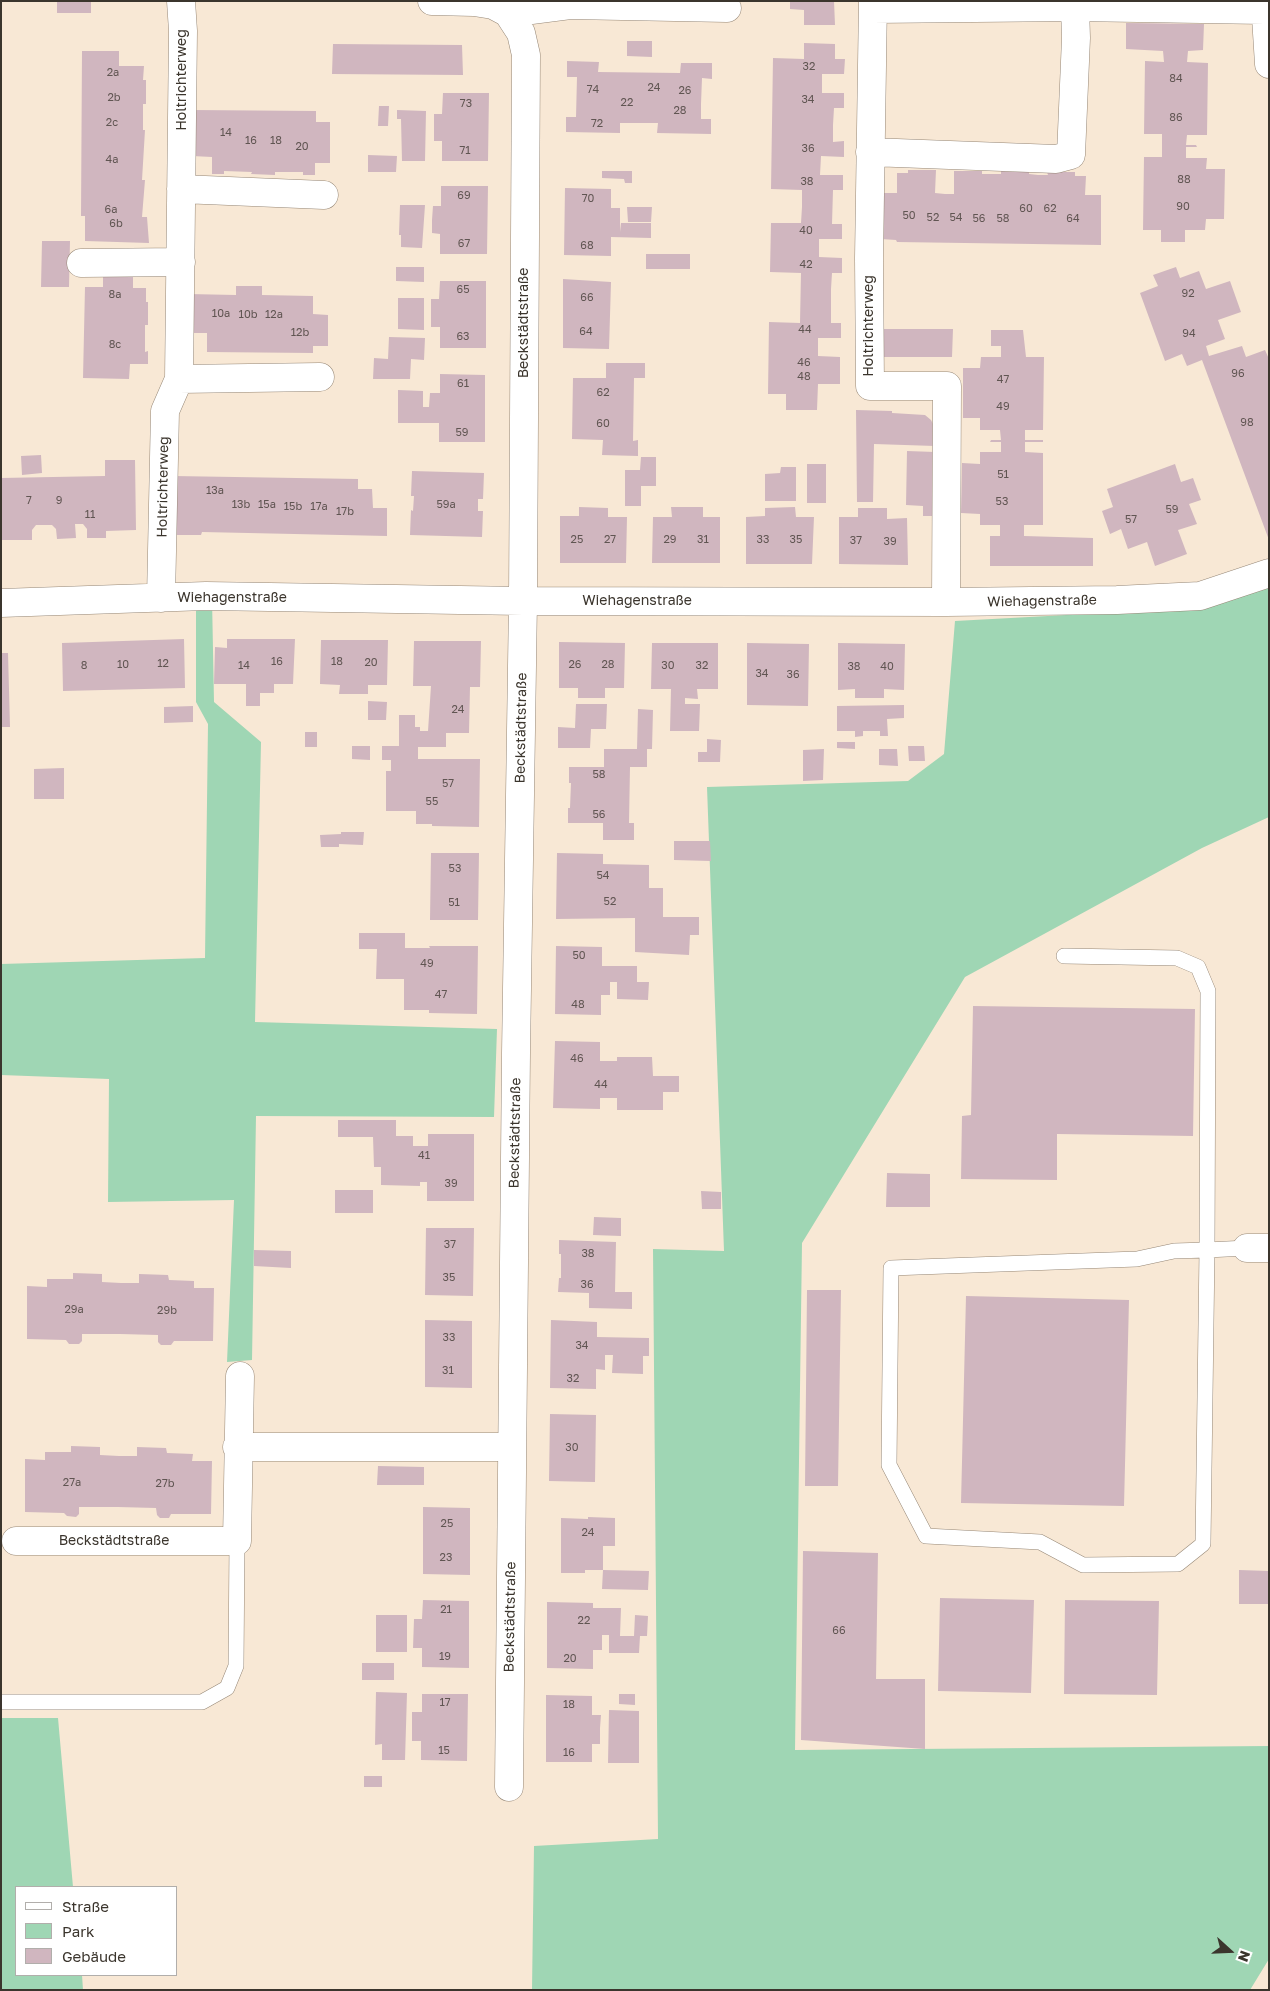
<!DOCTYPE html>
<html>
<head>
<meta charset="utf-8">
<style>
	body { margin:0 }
	#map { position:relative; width:1270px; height:1991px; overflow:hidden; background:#f8e8d5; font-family:"Golos Text",sans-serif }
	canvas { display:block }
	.frame { position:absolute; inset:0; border:2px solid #3b352d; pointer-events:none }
	.legend { position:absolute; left:15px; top:1886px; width:162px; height:90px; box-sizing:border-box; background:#fff; border:1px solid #b1aeab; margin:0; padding:6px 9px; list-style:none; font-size:15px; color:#3b352d }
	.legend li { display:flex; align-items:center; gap:10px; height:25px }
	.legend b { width:25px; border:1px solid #b1aeab }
	.north { position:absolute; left:1205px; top:1926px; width:50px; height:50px; -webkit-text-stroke:4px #fff; paint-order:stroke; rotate:110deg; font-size:14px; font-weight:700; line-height:20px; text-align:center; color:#3b352d }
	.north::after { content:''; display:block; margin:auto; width:18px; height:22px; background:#3b352d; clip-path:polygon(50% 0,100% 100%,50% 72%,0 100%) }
</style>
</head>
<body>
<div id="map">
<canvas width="1270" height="1991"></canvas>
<div class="frame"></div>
<ul class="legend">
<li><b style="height:6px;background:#fff"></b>Straße</li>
<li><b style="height:14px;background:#9fd6b4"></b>Park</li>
<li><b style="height:14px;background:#d0b6bf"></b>Gebäude</li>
</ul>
<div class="north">N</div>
</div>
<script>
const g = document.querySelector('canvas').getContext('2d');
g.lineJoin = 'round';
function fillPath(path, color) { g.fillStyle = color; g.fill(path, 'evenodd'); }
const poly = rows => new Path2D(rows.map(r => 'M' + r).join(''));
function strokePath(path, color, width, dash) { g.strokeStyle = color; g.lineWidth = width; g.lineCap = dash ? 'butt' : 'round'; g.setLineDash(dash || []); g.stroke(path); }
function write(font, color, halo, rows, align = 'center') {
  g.font = font + ' "Golos Text",sans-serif'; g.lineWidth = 4; g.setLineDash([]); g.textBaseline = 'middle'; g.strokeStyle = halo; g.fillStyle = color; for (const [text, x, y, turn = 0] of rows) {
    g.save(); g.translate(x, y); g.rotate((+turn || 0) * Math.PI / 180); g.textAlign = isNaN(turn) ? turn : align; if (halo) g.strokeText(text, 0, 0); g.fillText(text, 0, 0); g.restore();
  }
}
const green = poly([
	[1269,583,1269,817,1202,848,965,977,802,1243,795,1750,1269,1746,1269,1959,1250,1990,532,1990,534,1846,658,1839,653,1249,724,1251,707,787,908,781,944,754,955,621,1122,612],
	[212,598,214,702,261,742,255,1022,497,1029,494,1117,256,1116,252,1360,227,1362,234,1200,108,1202,109,1079,1,1075,1,964,205,958,208,724,196,702,196,599],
	[1,1718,58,1718,73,1887,16,1887,16,1975,82,1975,83,1990,1,1990]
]);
const building = poly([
	[57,1,91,1,91,13,57,13],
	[790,1,834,1,835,25,804,25,804,10,790,9],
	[1126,23,1204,24,1203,50,1188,51,1187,62,1208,63,1207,135,1187,135,1186,145,1196,145,1197,147,1186,147,1186,158,1207,158,1206,169,1225,169,1224,219,1206,219,1205,230,1185,230,1185,242,1161,242,1161,230,1143,230,1144,157,1162,157,1162,134,1144,134,1145,61,1164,62,1163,51,1126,49],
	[627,41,652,41,652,57,627,56],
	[804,43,835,44,835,59,845,59,844,74,822,74,822,93,844,93,844,108,834,108,833,125,833,142,844,141,844,157,821,156,820,175,843,175,843,190,833,190,832,224,842,224,842,239,819,239,819,257,842,258,842,273,832,273,831,289,831,323,841,323,841,338,818,338,818,356,840,357,840,384,818,384,817,410,786,410,786,394,768,394,769,322,800,323,801,273,770,272,771,223,801,223,802,207,802,190,771,189,773,58,804,59],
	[333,44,462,45,463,75,332,74],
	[82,51,119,51,119,66,144,66,143,80,146,80,146,104,143,104,143,130,145,130,142,180,145,180,142,217,147,217,149,243,85,241,85,216,81,216],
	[567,61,599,62,598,72,680,73,681,63,712,63,712,79,702,78,701,104,701,119,711,119,711,134,657,133,658,123,620,123,620,133,566,132,566,117,576,117,577,77,567,77],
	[443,93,489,93,488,161,442,161,442,141,434,141,434,114,442,114],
	[379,106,389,106,388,126,378,126],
	[192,110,316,111,316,122,330,122,330,163,315,163,315,175,303,175,303,172,275,172,275,175,251,174,252,172,224,171,224,174,212,174,212,157,192,156],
	[397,110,426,111,425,161,402,161,401,119,397,119],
	[368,155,397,156,396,172,368,172],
	[908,170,936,170,935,193,945,194,954,194,954,171,982,171,982,174,1001,174,1001,171,1029,172,1029,174,1038,175,1048,175,1047,172,1075,172,1075,176,1086,176,1085,195,1101,195,1101,245,897,242,896,240,881,239,882,193,897,193,897,173,908,173],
	[602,171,632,171,632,183,625,183,624,179,602,178],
	[441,186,488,186,487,254,440,254,440,234,432,233,432,220,433,206,441,206],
	[565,188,611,189,611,208,620,208,620,232,621,223,651,223,651,238,611,237,611,256,564,255],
	[400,205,425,205,422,248,401,247,401,235,399,235],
	[627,207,652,207,651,222,628,222],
	[42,241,70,241,69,287,41,287],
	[646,254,690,254,690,269,646,269],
	[396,267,424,267,424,282,396,281],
	[1176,267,1180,278,1199,271,1206,289,1230,281,1241,312,1218,320,1225,339,1206,346,1209,356,1242,346,1246,357,1265,350,1269,359,1269,540,1202,360,1187,366,1182,354,1165,361,1140,293,1158,286,1153,275],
	[103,272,133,272,133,288,146,288,146,302,148,302,148,325,145,325,145,352,148,351,148,364,130,364,129,379,83,378,85,287,103,287],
	[563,279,611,282,609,349,563,348],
	[440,281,486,281,486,348,440,348,440,327,431,327,431,299,439,299],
	[236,286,262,286,262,295,313,296,313,314,328,315,328,346,313,346,313,353,207,352,207,333,187,333,188,294,236,295],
	[398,298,424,298,424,330,398,329],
	[880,329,953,329,952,357,879,357],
	[991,330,1023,330,1026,357,1044,357,1043,430,1025,430,1025,440,1043,440,1043,442,1025,442,1025,452,1043,453,1043,525,1024,525,1024,536,1093,538,1093,566,990,566,990,536,1000,536,1000,525,980,525,980,514,961,513,962,463,980,464,980,452,1001,452,1001,442,990,442,991,440,1001,440,1000,430,980,430,980,418,963,418,963,368,980,368,981,357,1001,357,1001,346,991,346],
	[389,337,425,338,424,360,411,359,410,379,373,379,374,358,388,359],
	[606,363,645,363,645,378,634,378,633,441,638,440,638,456,602,455,603,440,572,439,573,378,606,378],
	[440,374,485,375,485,442,439,442,439,423,398,423,398,390,423,391,423,407,429,407,430,393,440,393],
	[856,410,892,411,892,413,925,415,931,420,935,428,935,446,874,444,873,502,857,502],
	[907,451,935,452,934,516,923,516,923,506,906,505],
	[41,455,42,473,22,475,21,456],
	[641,457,656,457,656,486,641,486,641,506,625,506,625,470,640,470],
	[105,460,135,460,136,530,106,531,106,538,87,538,87,529,83,524,75,524,76,538,57,539,56,529,52,525,36,525,32,530,32,540,1,540,1,478,105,476],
	[807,464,826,464,826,503,807,503],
	[1175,464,1181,482,1193,478,1201,500,1189,504,1197,524,1178,530,1187,554,1155,566,1147,542,1128,549,1121,529,1110,534,1102,511,1113,507,1107,489],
	[781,467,796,467,796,501,765,501,765,474,780,473],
	[412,471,484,473,483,499,478,499,478,511,483,511,482,537,410,535,411,510,413,511,414,496,411,496],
	[173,476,358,479,358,489,372,489,373,508,387,508,387,536,202,532,201,535,173,535],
	[579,507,608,508,608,517,627,517,626,563,560,563,560,516,579,516],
	[671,507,703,507,703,517,720,517,720,563,652,563,653,517,672,517],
	[795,507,796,517,814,517,812,564,746,564,746,517,765,516,765,508],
	[858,508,887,508,887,519,907,518,908,565,839,564,839,517,858,517],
	[184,639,185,688,63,691,62,643],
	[227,639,295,639,293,684,274,684,274,693,260,693,260,706,246,706,246,684,214,684,215,647,227,648],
	[321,640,388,640,387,685,368,685,368,694,339,694,340,685,320,684],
	[414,641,481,641,480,687,470,687,469,733,446,733,446,747,418,747,418,759,480,759,479,827,432,826,432,824,416,824,416,811,386,811,386,771,391,771,391,760,382,760,382,746,399,746,399,715,415,715,415,727,420,727,420,731,428,731,431,686,413,686],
	[559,642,625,643,624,688,605,688,605,698,578,698,578,688,559,688],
	[652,643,718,643,718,689,697,689,698,699,685,698,685,704,700,704,699,731,670,731,671,689,651,689],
	[747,643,809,644,808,706,747,705],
	[838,643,905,644,904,690,884,689,884,698,855,698,855,689,838,690],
	[1,653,8,653,10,727,1,727],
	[368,701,387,702,386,720,368,720],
	[576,704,607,704,606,729,591,729,590,748,558,748,558,727,575,728],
	[904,705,904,718,887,719,888,736,880,736,880,731,863,731,863,736,855,737,855,731,837,731,837,706],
	[193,706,193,722,164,723,164,707],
	[638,709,653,710,652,749,647,749,647,767,630,767,629,823,634,823,634,840,603,840,603,823,568,823,568,808,570,808,571,783,569,783,569,767,604,767,604,749,637,749],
	[305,732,317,732,317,747,305,747],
	[707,739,721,740,720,762,698,762,698,752,707,752],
	[837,742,855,742,855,749,837,748],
	[352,746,370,746,370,760,352,759],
	[908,746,924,746,925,761,909,761],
	[824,749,823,780,803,781,803,750],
	[879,749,897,749,898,766,879,765],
	[64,768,64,799,34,799,34,769],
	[341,832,364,832,363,845,339,844,339,847,321,847,320,835,341,834],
	[674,841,710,841,711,861,674,860],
	[431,853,479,853,478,920,430,920],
	[557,853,603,854,603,864,649,865,649,888,663,888,663,917,699,917,699,935,690,935,689,955,635,952,635,918,556,919],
	[359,933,405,933,405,948,430,948,429,946,478,946,477,1014,429,1013,429,1010,404,1010,404,979,376,979,377,949,359,949],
	[556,946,602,947,602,966,637,966,637,982,649,982,648,1000,617,999,617,982,610,982,610,995,601,995,601,1015,555,1014],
	[973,1006,1195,1009,1193,1136,1057,1134,1057,1180,961,1179,962,1116,971,1115],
	[555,1041,600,1042,600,1061,617,1061,617,1057,652,1057,653,1076,679,1076,679,1092,663,1092,663,1110,617,1110,617,1098,600,1098,600,1109,553,1108],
	[338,1120,396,1120,396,1136,413,1136,413,1146,428,1146,428,1134,474,1134,474,1201,427,1201,427,1182,420,1182,420,1186,381,1185,381,1167,374,1167,373,1137,338,1137],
	[887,1173,930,1174,930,1207,886,1207],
	[335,1190,373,1190,373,1213,335,1213],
	[701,1191,721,1192,721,1209,702,1209],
	[594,1217,621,1218,621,1236,593,1235],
	[426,1228,474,1228,473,1296,425,1295],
	[559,1240,616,1242,615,1292,632,1292,632,1309,589,1308,589,1293,558,1292,559,1278,561,1278,561,1254,559,1254],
	[254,1250,291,1251,291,1268,254,1266],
	[73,1273,102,1274,102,1282,121,1283,139,1283,139,1274,168,1275,169,1280,194,1281,194,1288,214,1288,213,1341,174,1341,171,1345,161,1345,158,1342,158,1335,120,1334,82,1334,82,1341,79,1344,69,1344,66,1340,27,1339,27,1286,47,1287,47,1279,73,1279],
	[807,1290,841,1290,838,1486,805,1486],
	[966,1296,1129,1300,1124,1506,961,1503],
	[425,1320,472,1321,472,1388,425,1387],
	[551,1320,597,1322,597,1337,649,1338,649,1356,643,1356,643,1374,612,1373,613,1355,605,1355,605,1370,596,1369,596,1389,550,1388],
	[550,1414,596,1415,595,1482,549,1481],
	[71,1446,100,1447,100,1455,119,1456,137,1456,137,1447,166,1448,167,1453,193,1454,192,1461,212,1461,211,1514,171,1514,169,1518,160,1518,157,1515,156,1508,118,1507,79,1507,79,1514,76,1517,67,1516,64,1513,25,1512,25,1459,45,1460,45,1452,71,1452],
	[378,1466,424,1467,424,1485,377,1485],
	[423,1507,470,1508,470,1575,423,1574],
	[588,1517,615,1518,615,1546,603,1546,603,1570,585,1570,585,1573,561,1573,561,1518,588,1519],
	[803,1551,878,1553,876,1679,925,1679,925,1749,801,1740],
	[603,1570,649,1571,648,1590,602,1589],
	[1239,1570,1269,1571,1269,1604,1239,1604],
	[940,1598,1034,1600,1031,1693,938,1691],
	[423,1600,469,1601,469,1668,422,1667,422,1648,413,1648,414,1619,422,1619],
	[1065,1600,1159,1601,1157,1695,1064,1694],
	[547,1602,593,1603,593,1608,621,1608,620,1636,634,1636,635,1615,648,1616,647,1636,640,1636,639,1653,609,1653,609,1635,602,1635,602,1650,593,1650,593,1669,547,1668],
	[376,1615,407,1615,407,1652,376,1652],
	[362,1663,394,1663,394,1680,362,1680],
	[376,1692,407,1693,405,1760,382,1760,382,1744,375,1745],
	[422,1694,468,1694,467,1761,421,1760,421,1741,412,1741,412,1712,422,1712],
	[619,1694,635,1694,635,1705,619,1704],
	[546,1695,592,1696,592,1715,601,1715,600,1728,600,1744,592,1744,592,1762,546,1762],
	[609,1710,639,1711,639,1763,608,1763],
	[364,1776,382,1776,382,1787,364,1787]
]);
const lane = poly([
	[1064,956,1177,958,1198,967,1208,991,1207,1250,1203,1544,1178,1564,1083,1565,1040,1542,926,1536,889,1465,891,1268,1137,1259,1174,1251,1207,1250,1247,1248],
	[1,1702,202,1702,227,1688,236,1666,237,1541]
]);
const street = poly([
	[432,1,474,2,493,5,508,13,570,5,727,8],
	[873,1,869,258,870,386,947,386,946,602],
	[1265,1,1269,64],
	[873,9,1075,7,1264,10],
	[508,13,521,33,526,55,523,601,516,1053,509,1787],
	[870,152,1056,159,1071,155,1076,38,1075,7],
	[181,189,324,195],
	[81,263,181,262],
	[179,379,320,377],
	[161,598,165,411,179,379,183,31,181,1],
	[1,603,206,596,523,601,946,602,1117,600,1200,596,1269,573],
	[1247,1248,1269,1248],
	[237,1447,512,1447],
	[16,1541,237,1541,240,1376]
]);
const numberNames = [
	["32",809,67],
	["2a",113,73],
	["84",1176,79],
	["24",654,88],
	["74",593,90],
	["26",685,91],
	["2b",114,98],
	["34",808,100],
	["22",627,103],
	["73",466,104],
	["28",680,111],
	["86",1176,118],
	["2c",112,123],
	["72",597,124],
	["14",226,133],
	["16",251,141],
	["18",276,141],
	["20",302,147],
	["36",808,149],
	["71",465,151],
	["4a",112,160],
	["88",1184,180],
	["38",807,182],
	["69",464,196],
	["70",588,199],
	["90",1183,207],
	["60",1026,209],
	["62",1050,209],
	["6a",111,210],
	["50",909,216],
	["52",933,218],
	["54",956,218],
	["56",979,219],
	["58",1003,219],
	["64",1073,219],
	["6b",116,224],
	["40",806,231],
	["67",464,244],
	["68",587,246],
	["42",806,265],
	["65",463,290],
	["92",1188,294],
	["8a",115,295],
	["66",587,298],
	["10a",221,314],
	["10b",248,315],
	["12a",274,315],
	["44",805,330],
	["64",586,332],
	["12b",300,333],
	["94",1189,334],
	["63",463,337],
	["8c",115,345],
	["46",804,363],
	["96",1238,374],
	["48",804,377],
	["47",1003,380],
	["61",463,384],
	["62",603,393],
	["49",1003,407],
	["98",1247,423],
	["60",603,424],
	["59",462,433],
	["51",1003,475],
	["13a",215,491],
	["7",29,501],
	["9",59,501],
	["53",1002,502],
	["13b",241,505],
	["15a",267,505],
	["59a",446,505],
	["15b",293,507],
	["17a",319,507],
	["59",1172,510],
	["17b",345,512],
	["11",90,515],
	["57",1131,520],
	["25",577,540],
	["27",610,540],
	["29",670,540],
	["31",703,540],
	["33",763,540],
	["35",796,540],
	["37",856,541],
	["39",890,542],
	["16",277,662],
	["18",337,662],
	["20",371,663],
	["12",163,664],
	["10",123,665],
	["26",575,665],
	["28",608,665],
	["8",84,666],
	["14",244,666],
	["30",668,666],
	["32",702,666],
	["38",854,667],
	["40",887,667],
	["34",762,674],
	["36",793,675],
	["24",458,710],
	["58",599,775],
	["57",448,784],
	["55",432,802],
	["56",599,815],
	["53",455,869],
	["54",603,876],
	["52",610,902],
	["51",454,903],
	["50",579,956],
	["49",427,964],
	["47",441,995],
	["48",578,1005],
	["46",577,1059],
	["44",601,1085],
	["41",424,1156],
	["39",451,1184],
	["37",450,1245],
	["38",588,1254],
	["35",449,1278],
	["36",587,1285],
	["29a",74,1310],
	["29b",167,1311],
	["33",449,1338],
	["34",582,1346],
	["31",448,1371],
	["32",573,1379],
	["30",572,1448],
	["27a",72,1483],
	["27b",165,1484],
	["25",447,1524],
	["24",588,1533],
	["23",446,1558],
	["21",446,1610],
	["22",584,1621],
	["66",839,1631],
	["19",445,1657],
	["20",570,1659],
	["17",445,1703],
	["18",569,1705],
	["15",444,1751],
	["16",569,1753]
];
const streetNames = [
	["Holtrichterweg",182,80,-90],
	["Beckstädtstraße",524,323,-90],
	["Holtrichterweg",869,326,-90],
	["Holtrichterweg",163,487,-89],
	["Wiehagenstraße",232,598],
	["Wiehagenstraße",637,601],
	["Wiehagenstraße",1042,601,-1],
	["Beckstädtstraße",521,728,-89],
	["Beckstädtstraße",515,1133,-89],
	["Beckstädtstraße",114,1541],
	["Beckstädtstraße",510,1617,-89]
];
fillPath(green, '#9fd6b4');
fillPath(building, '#d0b6bf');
strokePath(lane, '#968776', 16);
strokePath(street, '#968776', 29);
strokePath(lane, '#fff', 15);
strokePath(street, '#fff', 28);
write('11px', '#605552', null, numberNames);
write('14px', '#3b352d', '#fff', streetNames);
</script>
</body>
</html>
